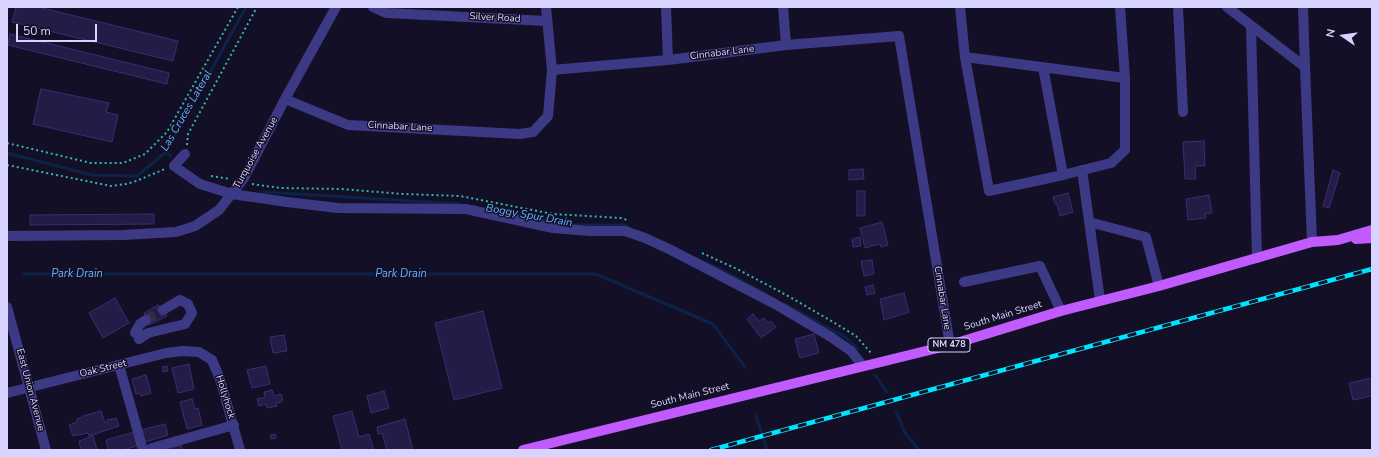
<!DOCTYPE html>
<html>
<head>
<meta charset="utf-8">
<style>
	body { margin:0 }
	#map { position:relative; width:1379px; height:457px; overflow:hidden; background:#130f26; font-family:"Nunito Sans",sans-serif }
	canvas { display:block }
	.frame { position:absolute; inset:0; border:8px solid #d9d4ff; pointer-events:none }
	.north { position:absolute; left:1323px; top:16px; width:40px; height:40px; -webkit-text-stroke:3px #130f26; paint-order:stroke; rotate:283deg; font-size:11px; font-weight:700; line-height:16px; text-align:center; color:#d9d4ff }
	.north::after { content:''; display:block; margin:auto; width:14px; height:18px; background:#d9d4ff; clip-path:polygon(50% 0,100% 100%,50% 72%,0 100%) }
	.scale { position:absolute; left:16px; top:24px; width:81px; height:18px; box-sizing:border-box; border:2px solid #d9d4ff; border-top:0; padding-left:5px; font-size:12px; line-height:14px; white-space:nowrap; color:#d9d4ff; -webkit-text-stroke:3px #130f26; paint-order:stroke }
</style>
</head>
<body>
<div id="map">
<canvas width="1379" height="457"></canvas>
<div class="frame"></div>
<div class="north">N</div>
<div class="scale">50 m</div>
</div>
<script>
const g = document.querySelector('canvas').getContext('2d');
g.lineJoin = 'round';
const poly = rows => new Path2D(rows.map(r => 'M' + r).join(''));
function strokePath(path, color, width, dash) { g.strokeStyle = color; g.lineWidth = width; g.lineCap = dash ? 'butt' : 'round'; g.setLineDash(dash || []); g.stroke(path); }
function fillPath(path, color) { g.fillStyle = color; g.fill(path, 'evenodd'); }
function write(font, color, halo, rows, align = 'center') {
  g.font = font + ' "Nunito Sans",sans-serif'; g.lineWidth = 3; g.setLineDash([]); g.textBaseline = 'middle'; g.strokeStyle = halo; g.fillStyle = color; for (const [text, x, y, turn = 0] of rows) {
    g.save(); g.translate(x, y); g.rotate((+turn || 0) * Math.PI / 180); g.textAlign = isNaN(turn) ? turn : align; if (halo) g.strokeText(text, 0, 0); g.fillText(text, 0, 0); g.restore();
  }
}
const stream = poly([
	[166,152,171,156],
	[7,153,92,175,137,176,166,152,246,7],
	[264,192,460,204],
	[485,208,508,212,562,224],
	[575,225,624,225,629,227],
	[702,261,724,271,766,294],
	[24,274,596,274,713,324,745,367],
	[785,304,845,337,858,349],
	[875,375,887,392],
	[896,411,905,433,919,450],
	[756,416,767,450]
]);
const building = poly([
	[16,7,38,7,178,41,173,61,12,22,16,7],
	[10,34,169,73,167,84,8,45,10,34],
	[41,89,109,103,106,112,118,115,112,142,33,124,41,89],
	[1204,141,1205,166,1195,166,1196,179,1185,179,1183,142,1204,141],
	[863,169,864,179,849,180,849,170,863,169],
	[1333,170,1340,173,1329,208,1323,206,1333,170],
	[857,191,865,191,865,216,857,216,857,191],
	[1068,193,1073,212,1060,216,1057,204,1055,204,1053,197,1068,193],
	[1209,195,1212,213,1205,214,1206,218,1188,220,1186,199,1209,195],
	[154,214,154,224,30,225,30,215,154,214],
	[882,222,888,245,881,247,880,244,865,248,860,228,882,222],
	[860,237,861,246,853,247,852,239,860,237],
	[872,260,874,274,864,276,861,261,872,260],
	[873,285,875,293,867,295,865,287,873,285],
	[904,293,909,312,884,320,880,299,904,293],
	[115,298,129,323,103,338,89,313,115,298],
	[158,305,160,307,161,306,167,316,149,325,144,313,158,305],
	[483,311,502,388,454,400,435,323,483,311],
	[753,314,759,321,764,318,768,323,771,321,776,327,761,338,747,319,753,314],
	[814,334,819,353,800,358,795,339,814,334],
	[284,335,287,351,273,353,270,337,284,335],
	[189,364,194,389,178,393,172,368,189,364],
	[167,366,168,371,163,372,162,367,167,366],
	[266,366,270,384,252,388,247,370,266,366],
	[146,375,151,393,141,396,140,393,136,394,132,379,146,375],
	[1372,378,1372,396,1353,400,1349,383,1372,378],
	[272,390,274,396,281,394,283,401,276,403,277,406,267,408,266,404,259,406,257,399,265,397,264,392,272,390],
	[384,391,389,408,371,413,367,396,384,391],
	[192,399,195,409,198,408,202,425,187,429,180,402,192,399],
	[101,411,105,423,107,422,107,420,116,418,119,426,89,436,88,433,73,436,69,425,77,422,77,419,83,417,83,416,101,411],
	[352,411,359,437,369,434,374,450,342,450,333,416,352,411],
	[405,419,413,450,387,450,382,433,378,434,377,427,405,419],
	[165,424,168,435,145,442,141,430,165,424],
	[134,432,137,446,123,450,108,450,106,440,134,432],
	[275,434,276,438,271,439,270,435,275,434],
	[93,436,97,450,81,450,79,441,93,436],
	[181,445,182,450,170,450,169,448,181,445]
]);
const minorTunnel = poly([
	[146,320,163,310]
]);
const path = poly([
	[7,143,91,163,123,163,145,154,167,132,238,7],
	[187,145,188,134,257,7],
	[7,165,111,186,126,184,136,181,165,169],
	[211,176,230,179],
	[252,184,280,188,341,189,403,194,460,196,553,214,621,218,627,220],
	[702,253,739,270,790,297,833,322,856,336,871,353]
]);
const minor = poly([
	[373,7,386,13,547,21],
	[666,7,668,60],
	[783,7,786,45],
	[960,7,965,57,989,191,1063,175,1111,163,1125,150,1125,78,1120,7],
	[1178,7,1183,112],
	[1227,7,1305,67],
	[1303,7,1305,67,1312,242],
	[1251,26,1257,258],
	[965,57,1125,78],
	[1043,67,1063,175],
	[552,70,668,60,786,45,899,36,950,345],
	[285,99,348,125,520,134,533,132,548,116,552,70,546,7],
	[185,154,174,166,200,184,232,194,287,202,338,208,466,209,553,228,589,231,625,231,645,238,671,250,775,304,831,337,851,351,863,366],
	[1082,170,1100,300],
	[1089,222,1146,237,1159,286],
	[7,236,123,235,176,232,195,226,219,210,244,178,285,99,336,7],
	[964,282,1040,266,1061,311],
	[7,307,46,450],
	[135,333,140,324,146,320],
	[139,339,148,333,185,324,192,313,188,304,180,300,163,310],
	[119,365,143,450],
	[7,393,166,353,183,351,199,352,212,360,220,379,240,450],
	[149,450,152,448,234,425]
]);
const major = poly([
	[1356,239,1372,238],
	[523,450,950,345,1061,311,1159,286,1312,242,1338,240,1372,230]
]);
const rail = poly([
	[711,450,1372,269]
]);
const shields = [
	[949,345,42]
];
const shieldNames = [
	["NM 478",949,345]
];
const streetNames = [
	["Silver Road",495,18,3],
	["Cinnabar Lane",722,53,-7],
	["Cinnabar Lane",400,127,3],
	["Turquoise Avenue",256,153,-61],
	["Cinnabar Lane",942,298,81],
	["South Main Street",1003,316,-17],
	["Oak Street",103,369,-14],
	["East Union Avenue",30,390,75],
	["South Main Street",690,396,-14],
	["Hollyhock",225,397,73]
];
const waterNames = [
	["Las Cruces Lateral",187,111,-60],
	["Boggy Spur Drain",529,216,10],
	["Park Drain",77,274],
	["Park Drain",401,274]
];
strokePath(stream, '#0c2248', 3);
fillPath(building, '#241b47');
strokePath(building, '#3b2d73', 1);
strokePath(minorTunnel, '#312d47', 10, [10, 5]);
strokePath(path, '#2fb8b0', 2, [2, 3]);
strokePath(minor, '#3d3a85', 10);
strokePath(major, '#c25bff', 10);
strokePath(rail, '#00e5ff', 4.5);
strokePath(rail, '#130f26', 3, [9]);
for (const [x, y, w] of shields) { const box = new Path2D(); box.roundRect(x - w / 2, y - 7, w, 14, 3); g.fillStyle = '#130f26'; g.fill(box); strokePath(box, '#d9d4ff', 1); }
write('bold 9px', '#d9d4ff', null, shieldNames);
write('10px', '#d9d4ff', '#130f26', streetNames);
write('italic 11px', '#62b6ff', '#130f26', waterNames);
</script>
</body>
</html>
